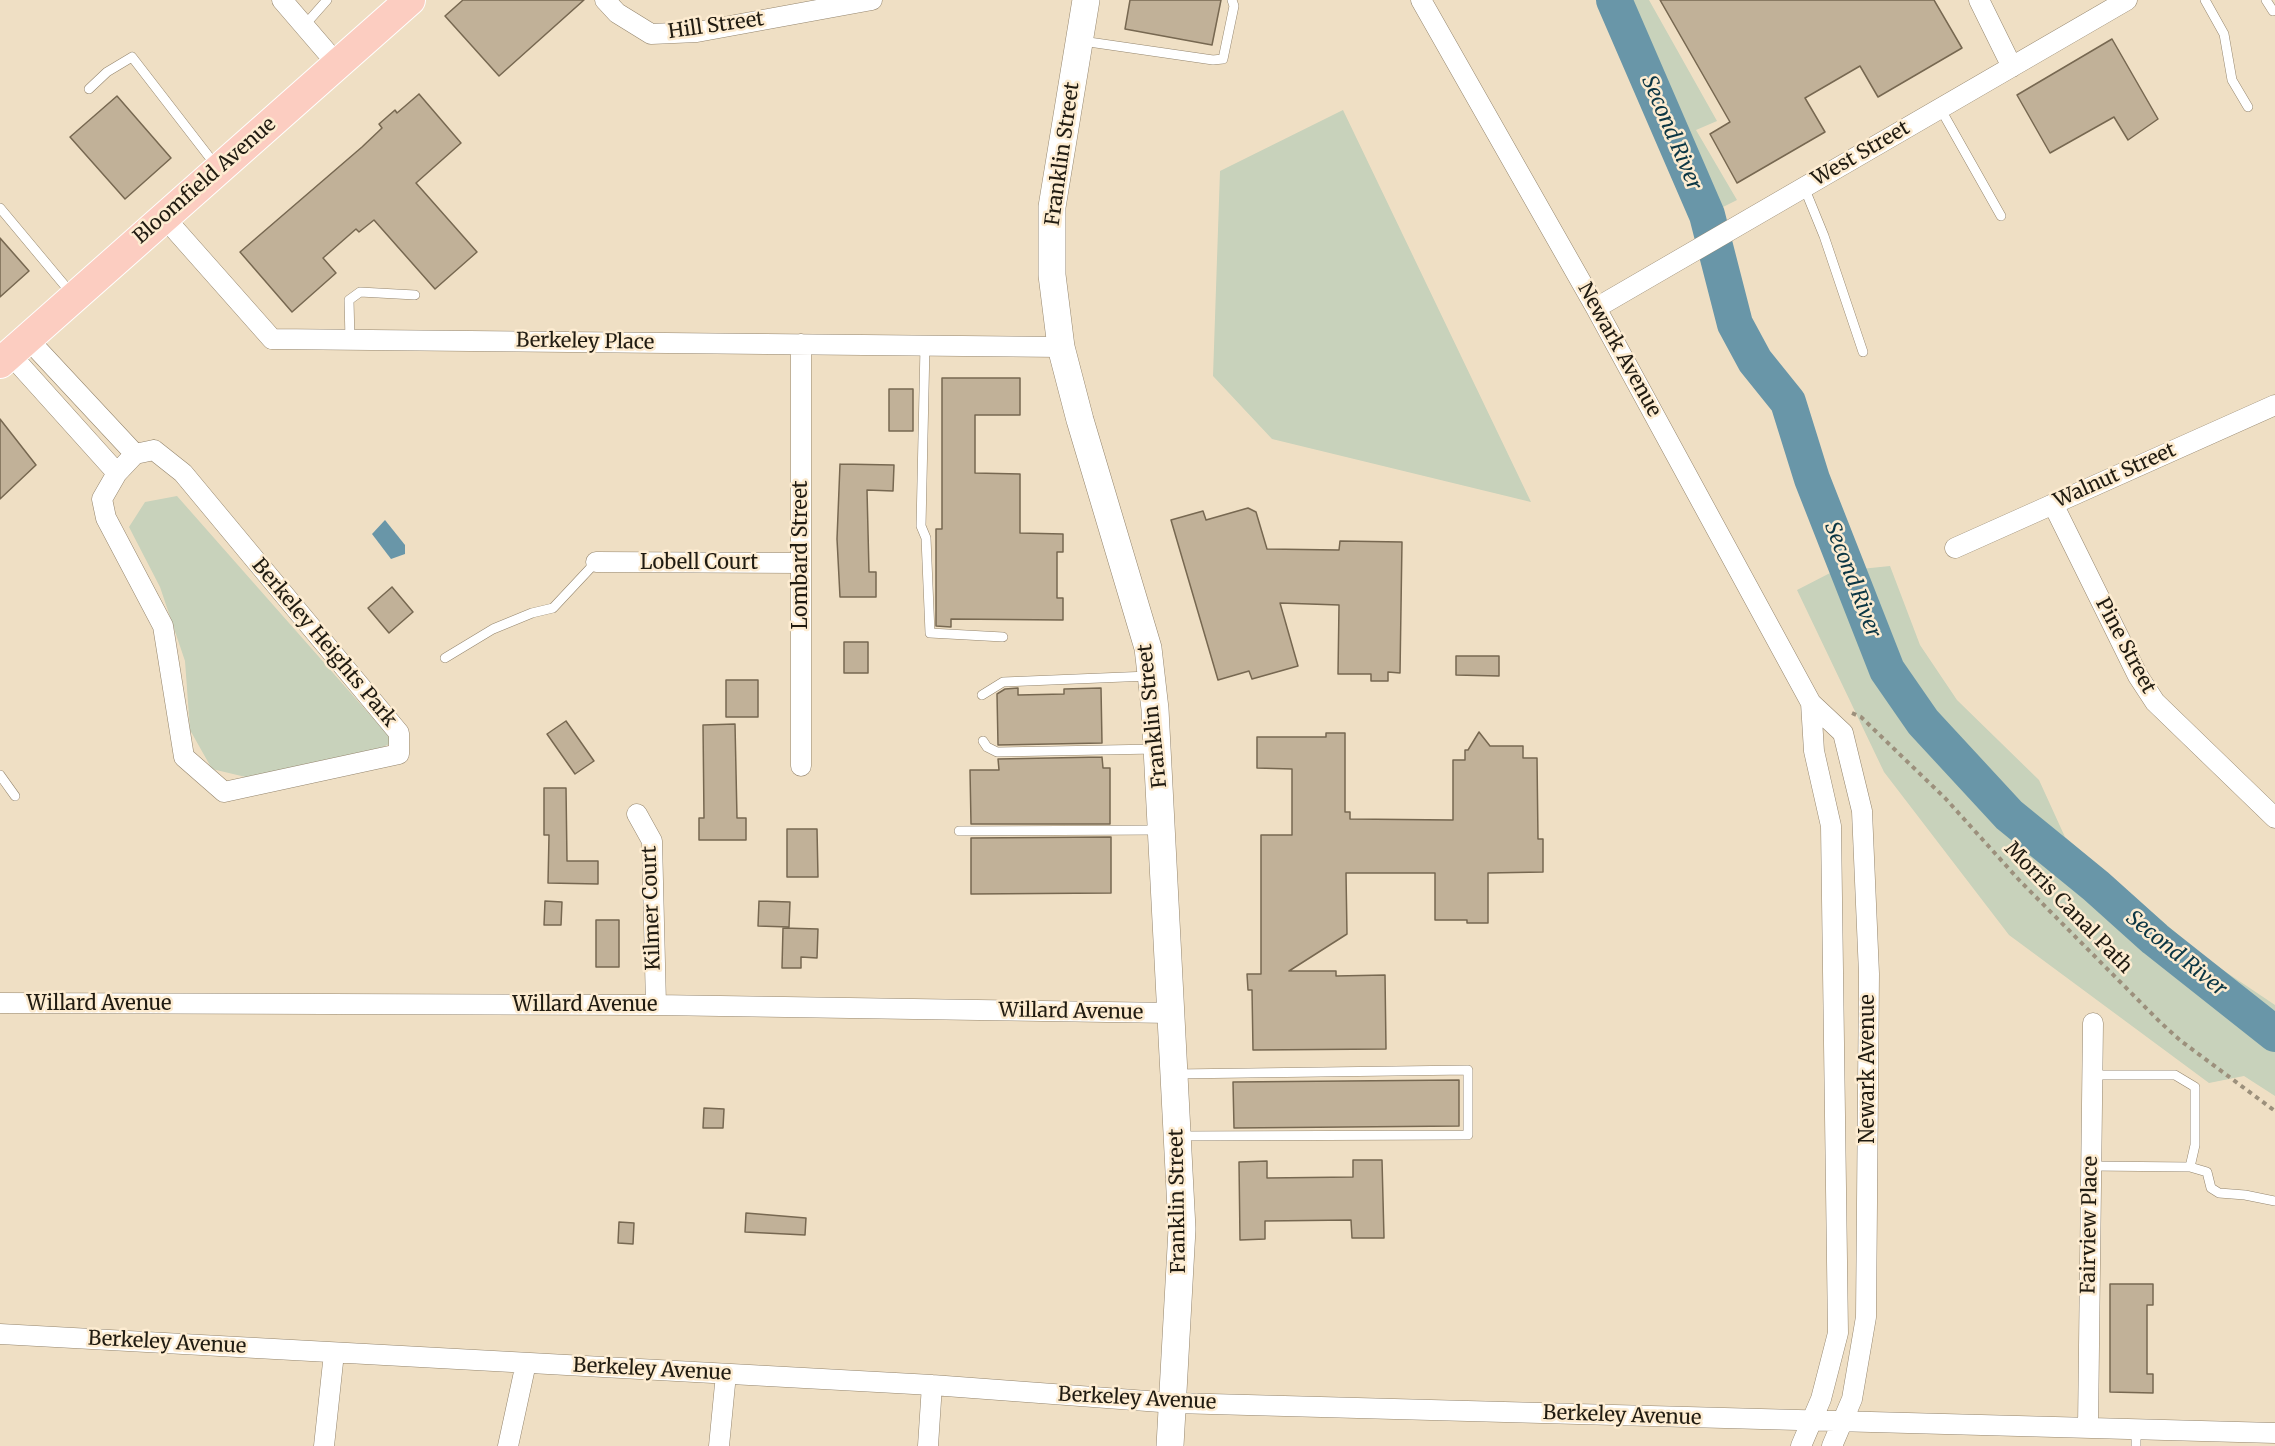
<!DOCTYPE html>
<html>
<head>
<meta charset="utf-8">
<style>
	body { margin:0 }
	canvas { display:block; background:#efdfc4 }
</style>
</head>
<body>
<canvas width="2275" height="1446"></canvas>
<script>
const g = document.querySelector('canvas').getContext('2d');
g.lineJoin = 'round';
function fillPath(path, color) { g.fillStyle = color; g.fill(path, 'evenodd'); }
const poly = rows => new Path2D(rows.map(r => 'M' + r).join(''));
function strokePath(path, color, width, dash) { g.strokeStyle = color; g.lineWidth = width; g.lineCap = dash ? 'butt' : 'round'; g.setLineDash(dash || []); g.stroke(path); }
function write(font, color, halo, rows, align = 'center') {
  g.font = font + ' Merriweather,serif'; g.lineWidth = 5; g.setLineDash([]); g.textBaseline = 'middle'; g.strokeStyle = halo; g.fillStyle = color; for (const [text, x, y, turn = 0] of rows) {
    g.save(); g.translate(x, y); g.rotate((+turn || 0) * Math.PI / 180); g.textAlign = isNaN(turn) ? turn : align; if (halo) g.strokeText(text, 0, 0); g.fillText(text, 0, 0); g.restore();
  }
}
const green = poly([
	[1605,0,1649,0,1717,121,1696,130,1737,200,1707,215,1635,51],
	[1343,110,1531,502,1272,439,1213,376,1220,171],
	[177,496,394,742,374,751,254,779,212,769,190,730,185,661,160,587,129,527,145,502],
	[1890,566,1920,645,1957,700,2039,780,2065,837,2205,958,2275,1005,2275,1096,2244,1076,2209,1083,2009,935,1884,772,1797,590,1832,572]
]);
const water = poly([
	[385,520,405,545,405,554,391,559,372,534]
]);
const river = poly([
	[1614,0,1707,215,1735,324,1755,361,1788,402,1812,479,1887,670,1923,722,2009,815,2096,886,2155,939,2275,1034]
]);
const building = poly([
	[463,0,584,0,499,76,445,16,463,0],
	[1130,0,1221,0,1212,45,1125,29,1130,0],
	[1660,0,1934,0,1962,48,1878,97,1860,66,1805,98,1825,132,1737,183,1710,134,1730,122,1660,0],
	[2112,39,2158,119,2128,140,2114,117,2050,153,2017,95,2112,39],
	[419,94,461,143,416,183,477,252,435,289,374,220,359,232,356,229,323,258,336,273,292,312,240,252,362,147,382,128,379,124,395,110,397,113,419,94],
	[117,96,171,158,125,199,70,137,117,96],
	[0,238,29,271,0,297,0,238],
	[942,378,1020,378,1020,415,975,415,975,473,1020,474,1020,533,1063,534,1063,552,1057,552,1057,598,1063,598,1063,620,951,619,951,627,936,626,936,529,942,529,942,378],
	[889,389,913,389,913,431,889,431,889,389],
	[0,419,36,465,0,499,0,419],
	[840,464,894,465,893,491,867,490,869,572,876,572,876,597,840,597,837,539,840,464],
	[1248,508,1256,512,1267,549,1339,550,1340,541,1402,542,1400,673,1388,672,1388,681,1371,681,1371,674,1338,674,1339,605,1280,603,1298,666,1252,679,1249,671,1218,680,1171,520,1203,511,1206,520,1248,508],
	[392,587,413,612,389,633,368,608,392,587],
	[844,642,868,642,868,673,844,673,844,642],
	[1456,656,1499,656,1499,676,1456,675,1456,656],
	[726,680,758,680,758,717,726,717,726,680],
	[1018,688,1018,695,1064,694,1064,689,1101,688,1102,743,998,745,997,694,1005,689,1018,688],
	[566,721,594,761,575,774,547,734,566,721],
	[735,724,737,818,746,818,746,840,699,840,699,818,704,818,703,725,735,724],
	[1479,732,1490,746,1523,746,1523,758,1537,758,1538,839,1543,839,1543,872,1488,873,1488,923,1467,923,1467,920,1435,920,1435,873,1346,873,1347,934,1289,971,1336,971,1336,976,1385,975,1386,1049,1253,1050,1252,990,1248,990,1247,974,1261,974,1261,835,1292,835,1292,769,1257,768,1257,737,1326,737,1326,733,1345,733,1345,812,1350,812,1350,819,1453,820,1453,760,1465,760,1465,750,1468,750,1479,732],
	[1102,757,1103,768,1110,768,1110,824,971,824,970,770,999,770,998,759,1102,757],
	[544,788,566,788,567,861,598,861,598,884,548,883,549,835,544,835,544,788],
	[787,829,817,829,818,877,787,877,787,829],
	[1111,837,1111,893,971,894,971,838,1111,837],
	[545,901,562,902,561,925,544,925,545,901],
	[759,901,790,902,789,927,758,926,759,901],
	[596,920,619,920,619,967,596,967,596,920],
	[783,928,818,929,817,958,801,957,801,968,782,968,783,928],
	[1459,1080,1459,1126,1234,1128,1233,1082,1459,1080],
	[704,1108,724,1109,723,1128,703,1128,704,1108],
	[1353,1160,1382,1160,1384,1238,1352,1238,1351,1220,1265,1221,1265,1239,1240,1240,1239,1162,1267,1161,1267,1178,1353,1177,1353,1160],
	[746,1213,806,1218,805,1235,745,1232,746,1213],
	[619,1222,634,1223,633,1244,618,1243,619,1222],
	[2110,1284,2153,1284,2153,1305,2147,1305,2147,1374,2153,1374,2153,1393,2110,1392,2110,1284]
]);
const path = poly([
	[1852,713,1861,717,1945,798,2020,881,2160,1022,2181,1041,2275,1111]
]);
const service = poly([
	[2205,0,2224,34,2232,80,2248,107],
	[2266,0,2273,11],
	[304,26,327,0],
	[1082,41,1213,60,1223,59,1234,6,1232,0],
	[89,89,107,72,132,57,217,167],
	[1940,108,2001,216],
	[1804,187,1824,236,1863,352],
	[0,208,71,293],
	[350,340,349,300,360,292,415,295],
	[925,346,921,526,926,538,930,633,1003,637],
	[445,658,493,629,532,613,553,608,596,562],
	[982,695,1003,682,1149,676],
	[983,741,987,747,997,752,1156,749],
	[0,775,15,796],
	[959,831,1160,830],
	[1176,1074,1468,1070,1468,1135,1179,1136],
	[2091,1166,2190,1167,2195,1145,2195,1087,2175,1075,2092,1075],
	[2190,1167,2207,1172,2211,1188,2219,1193,2245,1195,2275,1201],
	[2136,1446,2136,1429]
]);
const minor = poly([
	[282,0,337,64],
	[605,0,617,13,651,34,697,32,872,0],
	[1421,0,1596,308,1811,703,1843,733,1862,811,1869,974,1866,1317,1852,1399,1832,1446],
	[1979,0,2012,67],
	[164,217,272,339,1061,347],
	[1596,308,2127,0],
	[27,338,135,454],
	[10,354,117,473],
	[154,450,183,473,399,733,399,754,224,792,184,757,163,626,106,518,102,499,117,473,135,454,154,450],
	[2053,504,2138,676,2155,702,2275,818],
	[1955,548,2275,405],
	[596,562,801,563],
	[801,766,801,344],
	[637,814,652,841,656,1005],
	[0,1003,656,1005,1171,1013],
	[0,1334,932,1385,1174,1403,2275,1433],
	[2088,1427,2093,1023],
	[324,1446,334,1353],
	[508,1446,526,1363],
	[719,1446,726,1374],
	[928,1446,932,1385],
	[1801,1446,1821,1399,1838,1333,1831,826,1814,751,1811,703]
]);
const secondary = poly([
	[1086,0,1052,207,1052,275,1061,347,1080,420,1148,648,1155,709,1182,1229,1170,1446]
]);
const primary = poly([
	[0,363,410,0]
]);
const streetNames = [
	["Hill Street",716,26,-8],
	["Franklin Street",1063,154,-82],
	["West Street",1861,154,-30],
	["Bloomfield Avenue",205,181,-41],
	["Berkeley Place",585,342,1],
	["Newark Avenue",1619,350,61],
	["Walnut Street",2115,476,-24],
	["Lombard Street",801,555,-90],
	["Lobell Court",699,563],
	["Berkeley Heights Park",324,643,50],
	["Pine Street",2125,646,62],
	["Franklin Street",1153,716,-96],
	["Kilmer Court",652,908,-92],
	["Morris Canal Path",2068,908,46],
	["Willard Avenue",99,1004],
	["Willard Avenue",585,1005],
	["Willard Avenue",1071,1012,1],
	["Newark Avenue",1868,1069,-90],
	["Franklin Street",1178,1201,-91],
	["Fairview Place",2090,1225,-89],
	["Berkeley Avenue",167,1343,3],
	["Berkeley Avenue",652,1370,3],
	["Berkeley Avenue",1137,1399,3],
	["Berkeley Avenue",1622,1416,2]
];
const waterNames = [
	["Second River",1671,133,67],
	["Second River",1852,580,69],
	["Second River",2176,954,39]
];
fillPath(green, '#c8d2bb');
fillPath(water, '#6996a8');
strokePath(river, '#6996a8', 36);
fillPath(building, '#c1b198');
strokePath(building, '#776851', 1.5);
strokePath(service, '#94856d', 10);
strokePath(minor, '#94856d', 21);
strokePath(secondary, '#94856d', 28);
strokePath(primary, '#fff', 32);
strokePath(path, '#9c907c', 4, [4.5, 4.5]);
strokePath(service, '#fff', 9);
strokePath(minor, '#fff', 20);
strokePath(secondary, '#fff', 27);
strokePath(primary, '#fccdc1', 30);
write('20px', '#201b11', '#fdecd1', streetNames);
write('italic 21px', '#0b3644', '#fdecd1', waterNames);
</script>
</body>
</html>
